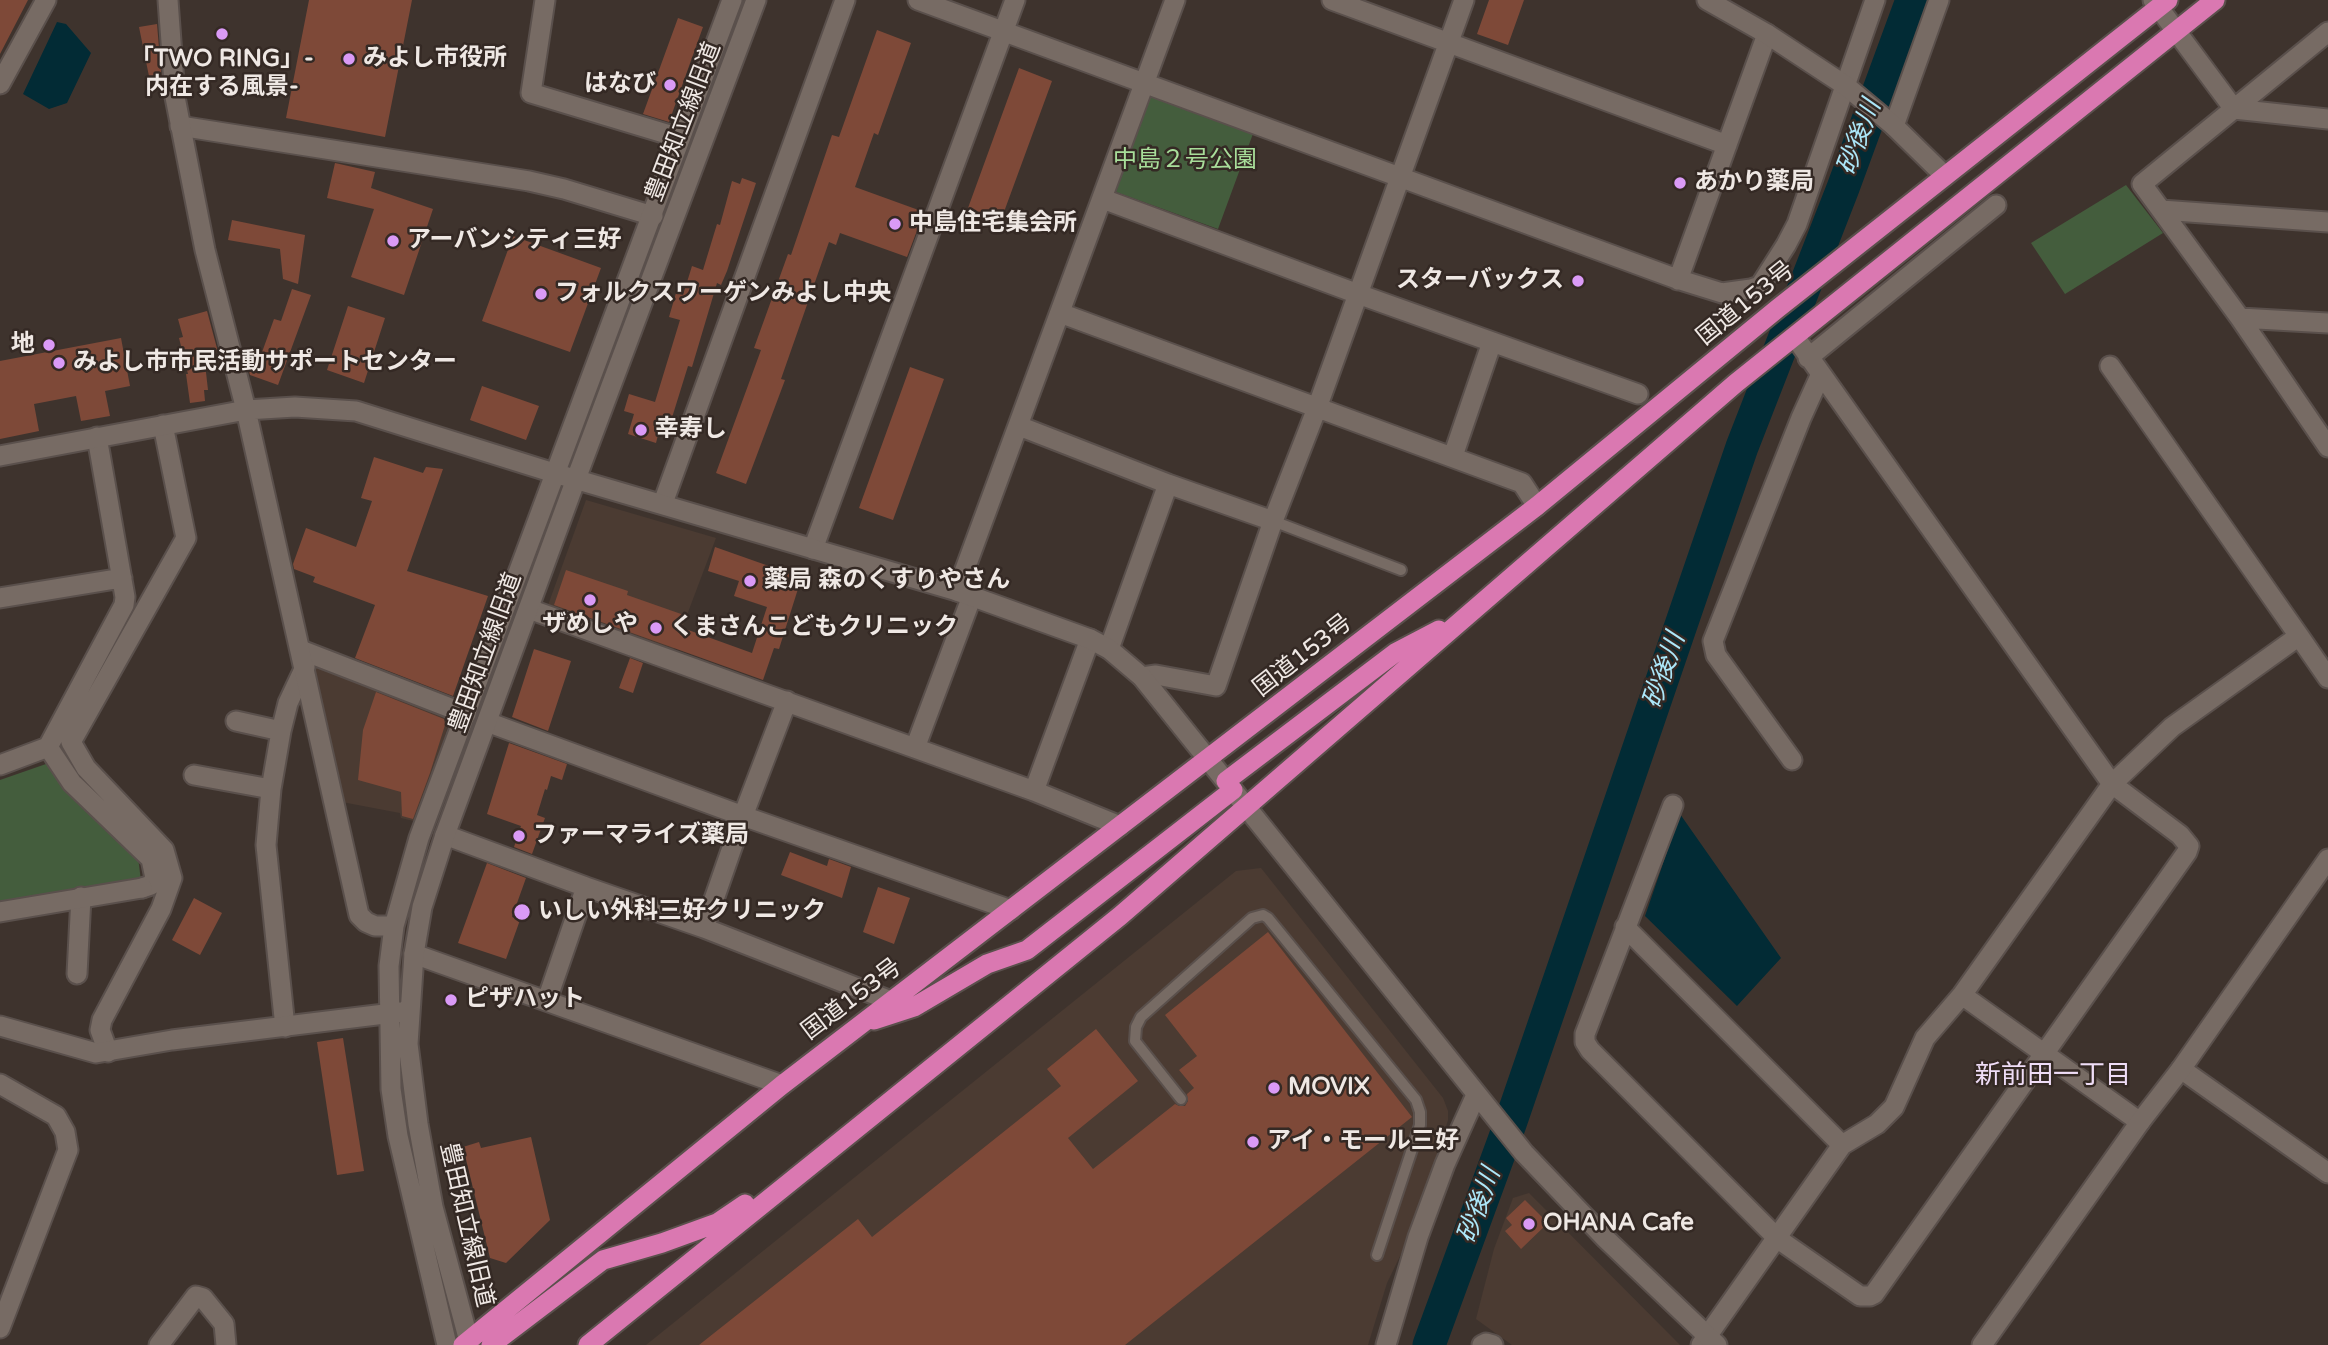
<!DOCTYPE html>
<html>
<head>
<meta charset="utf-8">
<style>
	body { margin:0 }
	canvas { display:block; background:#3e332d }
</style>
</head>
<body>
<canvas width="2328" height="1345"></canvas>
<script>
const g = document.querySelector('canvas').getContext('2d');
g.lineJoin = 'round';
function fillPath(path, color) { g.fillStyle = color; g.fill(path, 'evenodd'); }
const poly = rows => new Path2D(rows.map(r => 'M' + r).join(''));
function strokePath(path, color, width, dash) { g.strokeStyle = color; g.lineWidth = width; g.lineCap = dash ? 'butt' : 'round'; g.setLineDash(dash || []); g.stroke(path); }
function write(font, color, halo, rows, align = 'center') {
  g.font = font + ' "Varela Round","Noto Sans JP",sans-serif'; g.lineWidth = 5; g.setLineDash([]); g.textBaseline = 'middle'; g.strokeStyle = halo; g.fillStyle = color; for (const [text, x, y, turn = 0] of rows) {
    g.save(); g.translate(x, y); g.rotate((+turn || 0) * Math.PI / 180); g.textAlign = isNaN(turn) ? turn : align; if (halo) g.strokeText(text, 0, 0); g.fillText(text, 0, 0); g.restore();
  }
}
const built = poly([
	[586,500,716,538,673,652,547,608],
	[313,664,451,716,418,822,401,818,400,813,342,802],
	[1261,868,1443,1098,1448,1111,1448,1120,1415,1225,1387,1283,1368,1345,646,1345,1236,871],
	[1529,1193,1680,1345,1512,1345,1476,1319,1494,1249,1513,1198]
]);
const green = poly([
	[1152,93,1254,131,1218,229,1116,192],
	[2126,185,2163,233,2065,294,2031,243],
	[46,764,70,791,138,857,141,881,0,905,0,780]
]);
const water = poly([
	[57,22,66,24,91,53,67,103,49,109,23,94],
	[1680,814,1781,958,1737,1006,1645,916]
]);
const river = poly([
	[1429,1345,1510,1124,1742,447,1843,188,1912,0]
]);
const building = poly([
	[0,0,28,0,0,54],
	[309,0,412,0,385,137,286,118],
	[1489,0,1524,0,1508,45,1477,34],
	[678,18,703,27,669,122,643,114],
	[157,24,162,84,151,86,139,27],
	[877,30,911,43,878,135,874,133,855,187,924,212,907,257,840,233,836,245,829,242,781,379,785,380,746,484,716,473,761,350,754,348,788,254,791,255,832,135,839,137],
	[1019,68,1052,81,1001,220,968,208],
	[335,163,375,172,371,188,433,209,404,295,351,277,374,209,327,198],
	[742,178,756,183,727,271,721,285,717,283,692,367,688,366,666,437,658,435,656,443,628,434,634,414,624,411,629,394,655,402,680,320,669,317,676,293,683,295,692,266,703,270,717,224,720,225,732,181,740,184],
	[232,220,305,235,298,284,283,279,280,249,228,240],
	[513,236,601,268,570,352,482,321],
	[292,289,311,295,278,385,250,375,249,371,255,353,261,355,274,319,281,321],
	[348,306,385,318,364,383,327,370],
	[207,311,218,352,204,355,208,390,204,390,205,401,190,403,186,374,188,374,179,338,183,337,178,319],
	[121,338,130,386,105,391,110,416,81,421,76,396,34,404,39,431,0,439,0,361],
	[910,367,944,379,893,520,859,508],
	[482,386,539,406,526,440,470,420],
	[374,457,423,473,426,467,443,469,407,571,488,596,453,696,355,658,375,605,313,582,315,577,294,569,293,564,306,528,356,547,372,501,361,498],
	[715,547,783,571,784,567,803,573,779,649,774,648,763,680,554,605,566,570,628,591,627,595,684,615,680,627,752,653,767,607,734,596,739,581,708,571],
	[534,649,571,661,548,731,512,717],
	[630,658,643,663,633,693,619,688],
	[376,692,444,719,445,725,430,773,413,819,402,816,401,792,358,780,363,730],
	[509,743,567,764,562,780,551,776,547,790,545,789,537,815,545,818,532,854,514,847,521,826,487,814],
	[790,852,827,866,829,859,851,867,842,898,781,875],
	[487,863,526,878,512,917,520,920,506,959,458,943],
	[878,887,910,898,894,944,863,932],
	[194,898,222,913,200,955,172,940],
	[1268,932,1412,1117,1125,1345,699,1345,858,1219,872,1237,1061,1086,1047,1069,1096,1029,1138,1081,1068,1138,1093,1169,1175,1104,1179,1106,1185,1106,1188,1101,1187,1094,1194,1088,1179,1070,1197,1056,1165,1015],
	[343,1038,364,1171,337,1175,317,1042],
	[531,1137,550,1220,506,1263,490,1258,463,1147,479,1142,481,1148],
	[1525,1200,1548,1223,1521,1249,1505,1231,1512,1225,1506,1218]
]);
const service = poly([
	[1273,521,1401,570],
	[1181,1099,1135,1041,1136,1027,1141,1017,1252,918,1263,915,1268,918,1416,1100,1420,1112,1420,1125,1377,1255]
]);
const minor = poly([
	[545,0,531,93,680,138],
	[918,0,1677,279,1722,293,1751,289,1760,286,1786,245,1797,224,1875,0],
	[1332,0,1727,145],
	[2153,0,2234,109,2328,119],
	[2328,32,2142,184,2240,318,2328,447],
	[0,84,46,0],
	[180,126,529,181,564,189,653,216],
	[1894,126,1939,0],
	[1103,199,1358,294,1638,394],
	[2161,210,2328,222],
	[1678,280,1767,34],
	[1060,313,1522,483,1537,506],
	[2240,318,2328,323],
	[1808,358,1996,205],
	[1019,426,1168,484,1273,521],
	[1453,456,1492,342],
	[663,503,845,0],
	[813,549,1015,0],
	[957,591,1175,0],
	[0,598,122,578],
	[529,609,1034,791,1090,639],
	[2299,636,2328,678],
	[1109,649,1168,484],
	[301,650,466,714],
	[1142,677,1156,675,1216,686,1273,521,1317,408,1464,0],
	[236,721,281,731,271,789,266,845,285,1027],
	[487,722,743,816,1011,910],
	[281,731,288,703,305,667],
	[48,747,72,783,151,859,155,878,151,885,142,888],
	[915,748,972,596],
	[1792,760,1716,655,1713,641,1801,418,1820,376],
	[0,765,48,747,124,605,125,597,97,437],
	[194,775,271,789],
	[1034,791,1120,826],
	[1673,805,1585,1034,1585,1042,1590,1050,1778,1239,1860,1296,1870,1296,1874,1294,2187,852,2189,846,2180,835,2112,784,1795,337],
	[445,835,586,887],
	[1625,927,1842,1145],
	[704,928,891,1001],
	[414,954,782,1085],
	[77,974,81,897],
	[1962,995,2140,1122],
	[547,1000,586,887,704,928,743,816,787,701],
	[108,1052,100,1030,102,1020,161,909,172,878,164,850,86,768,71,742,186,538,163,425],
	[2181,1069,2328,1173],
	[0,1084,56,1116,65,1132,68,1150,0,1328],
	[159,1345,196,1296,203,1298,224,1324,226,1345],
	[1482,1345,1486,1343,1493,1345],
	[1701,1345,1842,1145,1877,1124,1894,1107,1925,1038,1962,995,2112,784,2172,727,2299,636,2110,366]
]);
const tertiary = poly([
	[168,0,175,97,205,250,246,410,359,915,366,922,375,926,394,926],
	[1707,0,1767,34,1846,86,1894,126,1945,176],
	[0,456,246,410,295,407,356,411,554,473,957,591,1090,639,1109,649,1142,677,1524,1153,1606,1239,1717,1345],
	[0,912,142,888],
	[0,1026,96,1053,172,1040,401,1012],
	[447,1345,398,1136,391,1089,389,966,394,926,419,838,732,0],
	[470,1345,433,1207,418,1124,408,1044,414,954,422,907,445,835,576,479,756,0],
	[1386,1345,1418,1237,1445,1164,1476,1095],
	[1982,1345,2140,1122,2181,1069,2328,859]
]);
const trunk = poly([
	[1226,781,1395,653,1439,630],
	[874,1020,914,1007,987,964,1027,950,1233,790],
	[463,1345,782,1085,1537,506,1777,309,2168,0],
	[491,1345,603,1260,662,1243,717,1223,745,1204],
	[588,1345,1120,916,1736,383,2215,0]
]);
const markers = [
	[222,34,7,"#da9af6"],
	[349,59,7,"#da9af6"],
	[670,85,7,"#da9af6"],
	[1680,183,7,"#da9af6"],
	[895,224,7,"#da9af6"],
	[393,241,7,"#da9af6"],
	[1578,281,7,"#da9af6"],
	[541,294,7,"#da9af6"],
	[49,345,7,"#da9af6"],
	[59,363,7,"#da9af6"],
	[641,430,7,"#da9af6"],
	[750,581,7,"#da9af6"],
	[590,600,7,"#da9af6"],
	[656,628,7,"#da9af6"],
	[519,836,7,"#da9af6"],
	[522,912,9,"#da9af6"],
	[451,1000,7,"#da9af6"],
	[1274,1088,7,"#da9af6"],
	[1253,1142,7,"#da9af6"],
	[1529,1224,7,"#da9af6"]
];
const poiNames = [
	["みよし市役所",363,59],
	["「TWO RING」-",222,60,"center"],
	["内在する風景-",222,88,"center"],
	["はなび",656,85,"right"],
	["あかり薬局",1694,183],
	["中島住宅集会所",909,224],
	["アーバンシティ三好",407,241],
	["スターバックス",1564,281,"right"],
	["フォルクスワーゲンみよし中央",555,294],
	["地",35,345,"right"],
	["みよし市市民活動サポートセンター",73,363],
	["幸寿し",655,430],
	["薬局 森のくすりやさん",764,581],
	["ザめしや",590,625,"center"],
	["くまさんこどもクリニック",670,628],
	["ファーマライズ薬局",533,836],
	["いしい外科三好クリニック",538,912],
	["ピザハット",465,1000],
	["MOVIX",1288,1088],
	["アイ・モール三好",1267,1142],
	["OHANA Cafe",1543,1224]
];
const streetNames = [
	["豊田知立線旧道",684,122,-69],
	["国道153号",1746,304,-39],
	["豊田知立線旧道",486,653,-70],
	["国道153号",1303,656,-38],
	["国道153号",852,1000,-37],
	["豊田知立線旧道",466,1225,77]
];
const parkNames = [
	["中島２号公園",1185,161]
];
const waterNames = [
	["砂後川",1860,138,-69],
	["砂後川",1665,671,-71],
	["砂後川",1480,1206,-70]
];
const neighbourhoodNames = [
	["新前田一丁目",2053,1076]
];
fillPath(built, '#4b3b32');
fillPath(green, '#445d3d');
fillPath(water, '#022b35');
strokePath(river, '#022b35', 33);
fillPath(building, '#7e4938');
strokePath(service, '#5a504c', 14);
strokePath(minor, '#5a504c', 23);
strokePath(tertiary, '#5a504c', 23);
strokePath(trunk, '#5a504c', 23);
strokePath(service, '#776b64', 10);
strokePath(minor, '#776b64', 19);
strokePath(tertiary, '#776b64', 19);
strokePath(trunk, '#da78b1', 19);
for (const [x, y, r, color] of markers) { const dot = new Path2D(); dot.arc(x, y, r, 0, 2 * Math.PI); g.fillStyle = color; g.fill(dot); strokePath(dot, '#342924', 2.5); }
write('bold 24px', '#efe8e4', '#342924', poiNames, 'left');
write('24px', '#efe8e4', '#342924', streetNames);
write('24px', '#a8de9a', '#342924', parkNames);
write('italic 26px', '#ace7f9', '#342924', waterNames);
write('26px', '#efddf7', '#342924', neighbourhoodNames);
</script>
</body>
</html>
